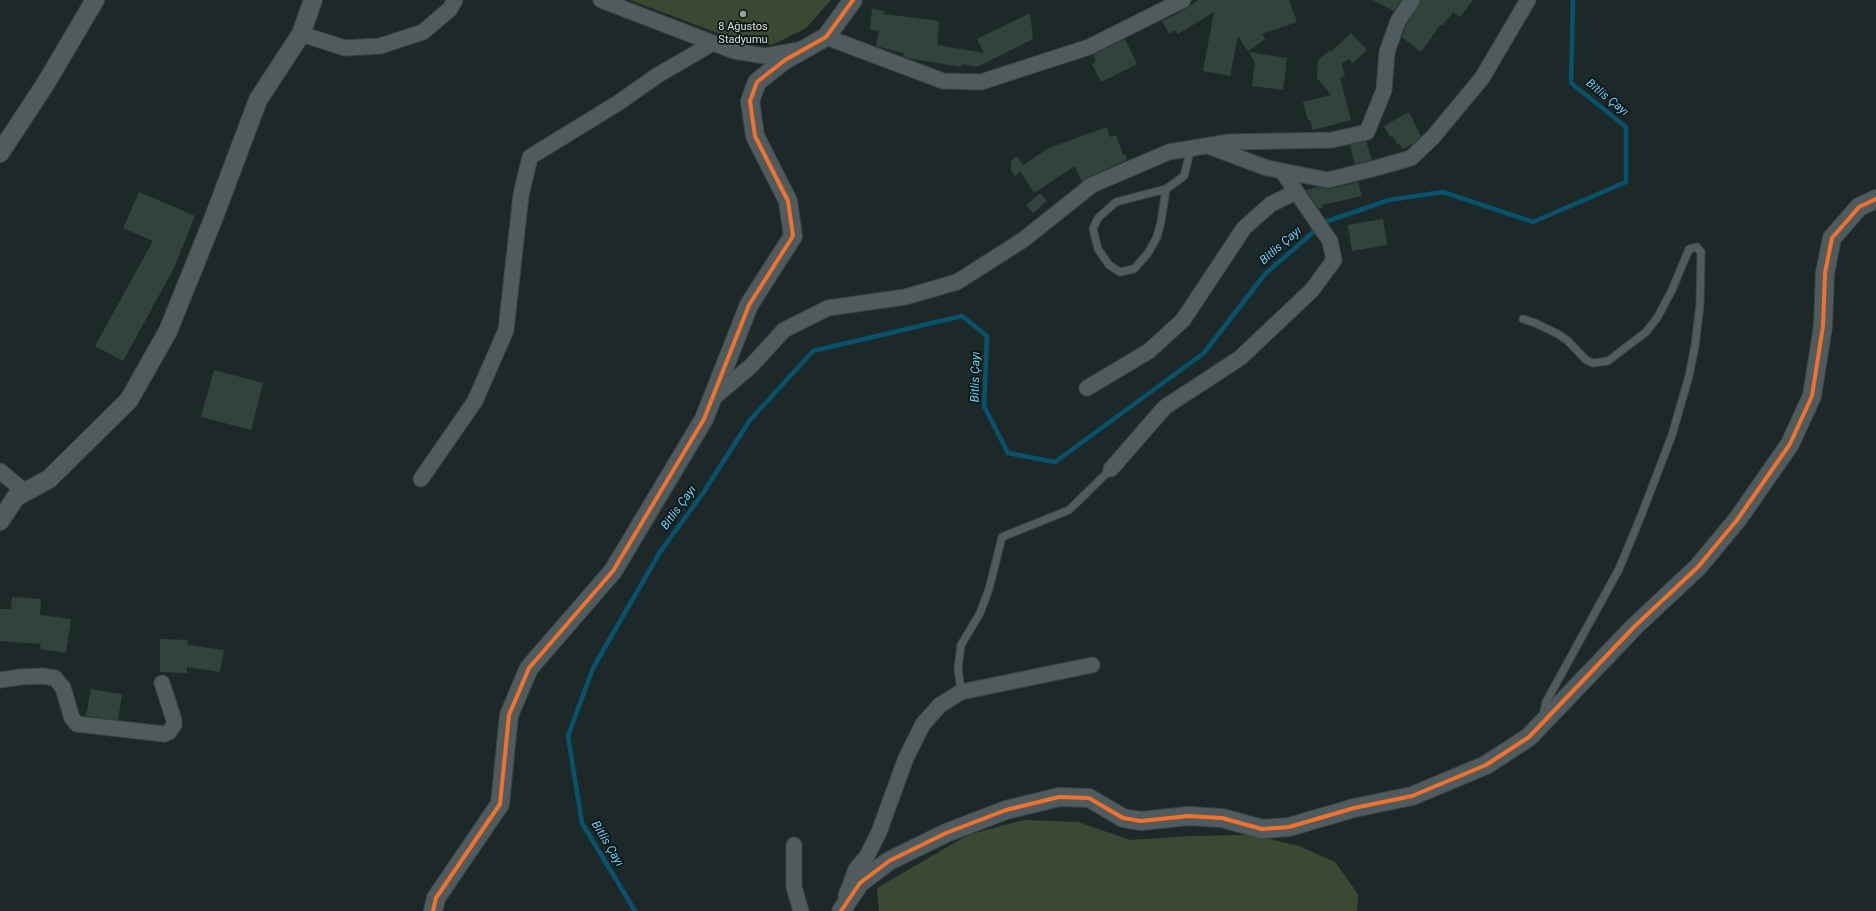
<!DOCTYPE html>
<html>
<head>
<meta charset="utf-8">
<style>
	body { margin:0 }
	canvas { display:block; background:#1d2928 }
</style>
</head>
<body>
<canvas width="1876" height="911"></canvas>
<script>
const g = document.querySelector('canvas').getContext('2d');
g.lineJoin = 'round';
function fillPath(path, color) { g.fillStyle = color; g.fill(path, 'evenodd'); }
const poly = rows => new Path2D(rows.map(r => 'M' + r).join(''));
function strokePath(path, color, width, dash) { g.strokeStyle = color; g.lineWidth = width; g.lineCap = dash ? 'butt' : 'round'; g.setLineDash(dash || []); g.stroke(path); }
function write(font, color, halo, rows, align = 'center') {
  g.font = font + ' Roboto,sans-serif'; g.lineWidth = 3.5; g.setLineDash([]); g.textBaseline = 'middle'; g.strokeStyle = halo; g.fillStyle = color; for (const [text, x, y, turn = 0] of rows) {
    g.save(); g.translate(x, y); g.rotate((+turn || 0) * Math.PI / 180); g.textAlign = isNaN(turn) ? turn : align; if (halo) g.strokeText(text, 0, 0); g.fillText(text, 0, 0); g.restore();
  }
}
const green = poly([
	[630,0,831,0,806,28,772,45,731,38],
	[1024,820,1078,822,1130,840,1191,836,1252,835,1299,846,1335,862,1358,894,1357,911,879,911,877,888,968,835]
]);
const stream = poly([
	[635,911,582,823,568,736,593,668,660,552,703,493,750,420,813,351,962,316,987,336,984,406,1008,453,1055,462,1204,353,1265,274,1325,222,1389,200,1443,192,1533,222,1626,182,1626,127,1571,83,1573,0]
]);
const building = poly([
	[1198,0,1289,0,1297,22,1262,34,1265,39,1248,51,1238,36,1230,76,1203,71,1214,12,1178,34,1175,30,1169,34,1162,21,1181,12],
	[1373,0,1401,0,1394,11],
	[1421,0,1473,0,1460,17,1453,12,1442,26,1440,25,1421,52,1402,37,1406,25],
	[872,9,885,11,884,14,939,21,937,45,984,53,977,39,1030,13,1033,39,977,67,962,64,961,67,908,58,903,56,904,53,876,46,879,31,870,29],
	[1351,33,1367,50,1352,64,1350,59,1341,63,1345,75,1340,78,1351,120,1313,130,1310,120,1308,121,1303,102,1331,95,1317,78,1318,60,1330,50,1331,52],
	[1125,39,1137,64,1101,82,1092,64,1096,61,1093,55],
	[1249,52,1287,58,1283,90,1252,86,1255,63],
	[1409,112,1421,136,1414,143,1402,149,1400,144,1398,145,1393,136,1390,137,1384,126],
	[1107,127,1110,137,1116,135,1123,155,1125,154,1127,160,1088,177,1082,182,1075,166,1034,193,1020,171,1015,176,1011,170,1011,161,1017,156,1023,165,1049,148],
	[1366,141,1372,160,1355,164,1350,145],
	[1358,182,1362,196,1322,205,1322,208,1319,209,1306,190,1317,187,1330,189],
	[139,192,195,216,174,268,123,361,95,346,153,241,123,228],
	[1040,193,1047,201,1033,213,1026,205],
	[1383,219,1387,245,1352,251,1348,225],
	[214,370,263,383,251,430,201,417],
	[12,597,41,599,40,615,71,619,66,653,40,649,41,644,0,641,0,609,11,609],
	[160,639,188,640,187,645,224,650,220,672,187,667,187,673,160,672],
	[91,689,122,694,118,720,86,716]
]);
const service = poly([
	[1166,189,1161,222,1157,237,1148,253,1134,269,1120,272,1109,265,1098,249,1093,229,1098,218,1116,202,1166,189,1184,176,1191,148],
	[1523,319,1535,323,1558,334,1568,341,1586,360,1593,363,1608,361,1646,332,1657,318,1672,290,1689,249,1697,247,1701,252,1700,304,1695,346,1689,376,1672,435,1641,516,1619,569,1546,702,1543,716],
	[961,692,958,668,961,645,980,613,989,589,1002,537,1069,510,1111,469]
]);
const minor = poly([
	[601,0,734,51,765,56,798,50],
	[301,34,345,48,380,46,423,32,450,9,455,0],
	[826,37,943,81,981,82,1089,47,1183,0],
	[1208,146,1267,168,1328,180,1376,168,1411,158,1433,137,1482,78,1528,0],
	[1087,388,1149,351,1183,320,1244,228,1271,204,1296,192],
	[712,399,751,366,784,330,828,308,905,297,957,282,1023,240,1092,185,1169,152,1229,142,1332,140,1367,132,1384,90,1387,52,1398,21,1412,0],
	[1111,469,1165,407,1240,358,1312,290,1334,260,1330,241,1282,171],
	[0,471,25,492],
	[421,479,475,401,506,330,521,195,530,157,618,103,658,75,713,43],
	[0,680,21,677,43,676,55,678,63,688,72,718,77,724,164,734,169,732,174,725,174,720,162,683],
	[794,845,794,887,801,911],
	[846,896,856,869,867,856,879,832,906,758,923,724,940,705,961,692,1092,665]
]);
const tertiary = poly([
	[0,153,46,83,95,0],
	[0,521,16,497,49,479,129,400,168,331,214,217,258,100,301,34,313,0],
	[433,911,436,898,500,804,509,715,529,668,613,571,704,419,749,305,793,236,788,201,755,136,750,101,757,82,785,60,826,37,853,0],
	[841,911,860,883,889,861,946,833,1006,810,1059,797,1089,798,1123,818,1141,821,1188,816,1222,818,1262,829,1289,827,1354,808,1412,796,1486,765,1529,737,1635,626,1698,567,1737,520,1790,444,1812,396,1823,326,1825,273,1832,238,1859,207,1876,199]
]);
const cycleway = poly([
	[433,911,436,898,500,804,509,715,529,668,613,571,704,419,749,305,793,236,788,201,755,136,750,101,757,82,785,60,826,37,853,0],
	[841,911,860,883,889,861,946,833,1006,810,1059,797,1089,798,1123,818,1141,821,1188,816,1222,818,1262,829,1289,827,1354,808,1412,796,1486,765,1529,737,1635,626,1698,567,1737,520,1790,444,1812,396,1823,326,1825,273,1832,238,1859,207,1876,199]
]);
const markers = [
	[743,14,4,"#95a3a1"]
];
const poiNames = [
	["8 Ağustos",743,27],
	["Stadyumu",743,40]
];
const waterNames = [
	["Bitlis Çayı",1607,98,39],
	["Bitlis Çayı",1281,246,-41],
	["Bitlis Çayı",976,377,-89],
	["Bitlis Çayı",679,508,-54],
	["Bitlis Çayı",607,844,59]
];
fillPath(green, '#3a4a32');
strokePath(stream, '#08536b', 4.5);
fillPath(building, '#32433c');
strokePath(service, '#3b4645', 9);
strokePath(minor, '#3b4645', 17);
strokePath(tertiary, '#3b4645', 20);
strokePath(service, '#505b5d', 7);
strokePath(minor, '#505b5d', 15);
strokePath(tertiary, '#505b5d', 18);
strokePath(cycleway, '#ef722f', 4);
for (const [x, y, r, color] of markers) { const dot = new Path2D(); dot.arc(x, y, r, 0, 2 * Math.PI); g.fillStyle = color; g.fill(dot); strokePath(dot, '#0a1513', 1.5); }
write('11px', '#d6e5e2', '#0a1513', poiNames);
write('italic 12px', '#6ed2fd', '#0a1513', waterNames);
</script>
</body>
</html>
